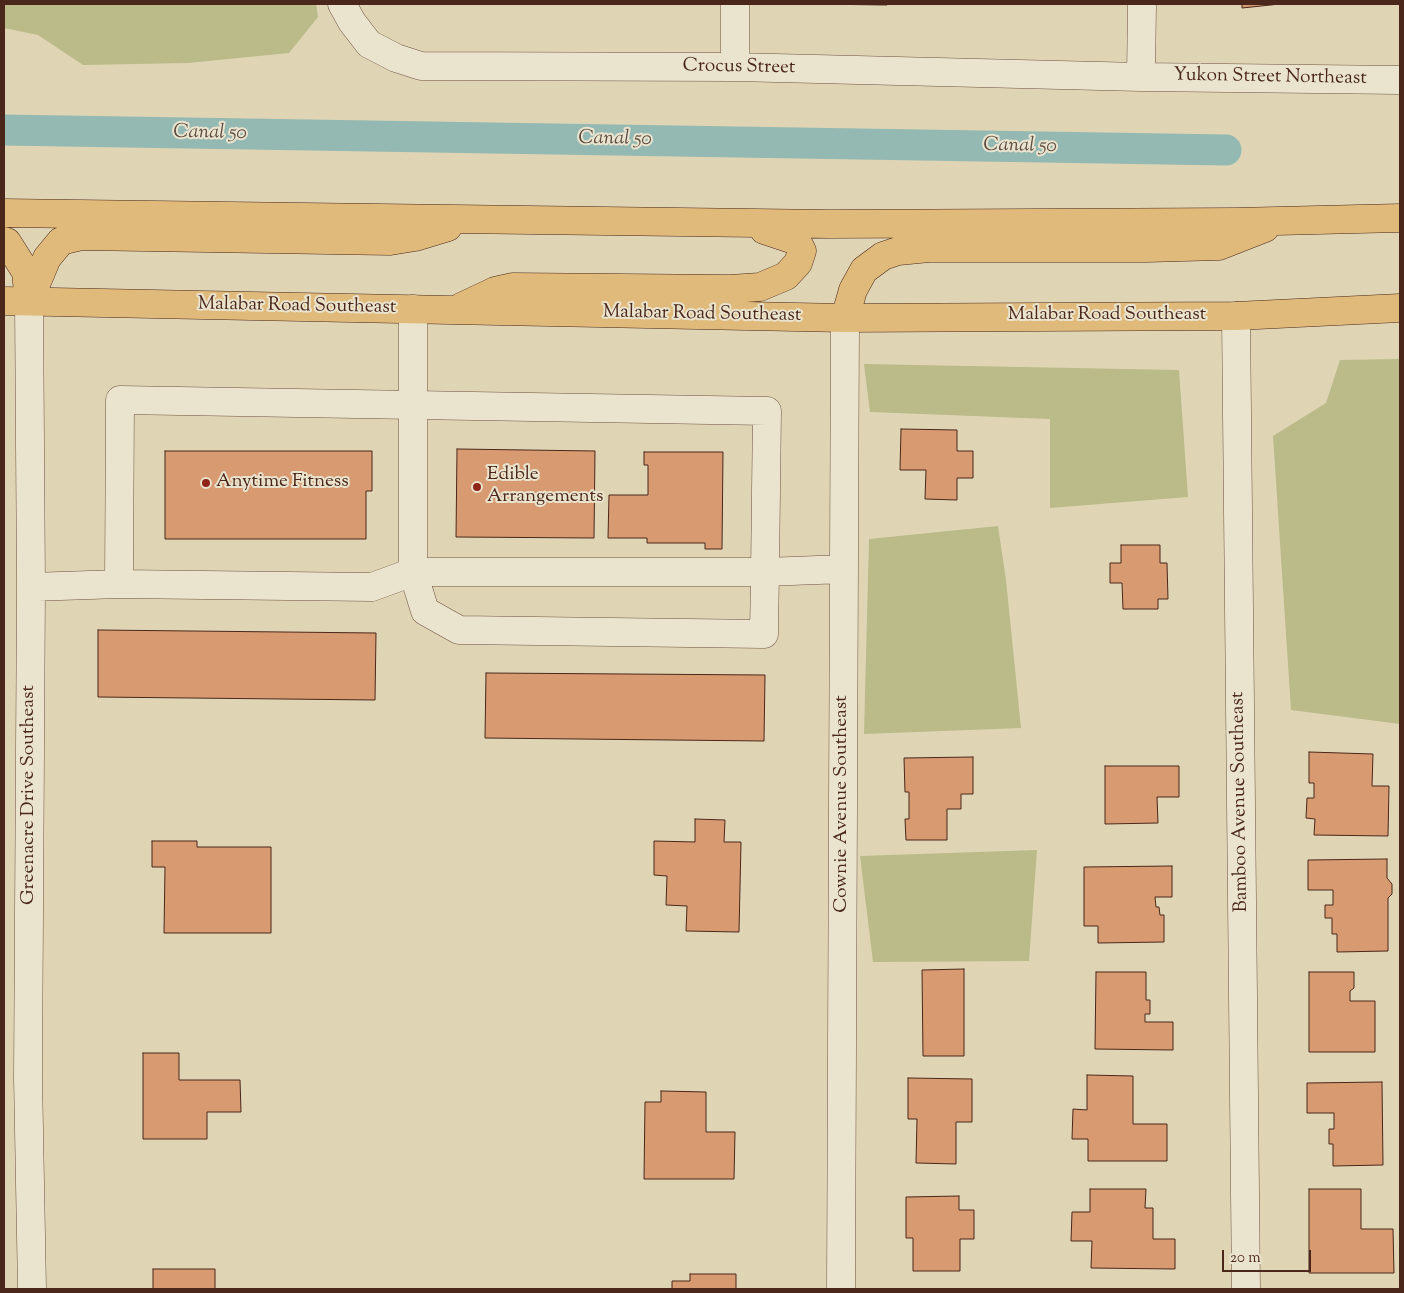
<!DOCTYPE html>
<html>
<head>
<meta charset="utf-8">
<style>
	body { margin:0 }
	#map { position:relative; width:1404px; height:1293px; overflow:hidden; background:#dfd5b5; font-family:"Sorts Mill Goudy",serif }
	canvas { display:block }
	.frame { position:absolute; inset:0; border:5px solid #4a271a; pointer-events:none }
	.scale { position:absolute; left:1222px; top:1250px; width:89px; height:22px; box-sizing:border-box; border:2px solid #4a271a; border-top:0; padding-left:6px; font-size:15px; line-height:18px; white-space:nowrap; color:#4a271a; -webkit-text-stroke:4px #eae4cf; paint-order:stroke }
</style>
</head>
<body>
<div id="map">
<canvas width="1404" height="1293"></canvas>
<div class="frame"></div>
<div class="scale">20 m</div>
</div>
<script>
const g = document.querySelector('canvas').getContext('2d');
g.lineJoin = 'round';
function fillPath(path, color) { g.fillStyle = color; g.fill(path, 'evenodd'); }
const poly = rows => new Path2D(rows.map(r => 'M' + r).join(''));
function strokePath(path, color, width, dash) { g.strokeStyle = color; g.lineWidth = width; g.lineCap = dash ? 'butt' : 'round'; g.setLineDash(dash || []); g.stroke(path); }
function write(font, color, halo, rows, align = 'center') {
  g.font = font + ' "Sorts Mill Goudy",serif'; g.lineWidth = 4; g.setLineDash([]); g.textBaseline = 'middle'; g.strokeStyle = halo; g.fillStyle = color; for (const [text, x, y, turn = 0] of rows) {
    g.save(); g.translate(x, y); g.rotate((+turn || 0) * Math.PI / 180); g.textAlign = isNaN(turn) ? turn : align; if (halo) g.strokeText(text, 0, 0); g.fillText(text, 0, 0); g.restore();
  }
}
const green = poly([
	[4,4,316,4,318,17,289,53,188,63,83,65,38,35,4,28],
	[1400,359,1400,724,1291,710,1273,436,1326,403,1340,360],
	[864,364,1179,370,1188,497,1050,508,1050,419,870,412],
	[998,526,1006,580,1021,728,864,734,869,539],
	[1037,850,1029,961,873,962,860,856]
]);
const canal = poly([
	[4,130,1226,150]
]);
const building = poly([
	[812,4,887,4,887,5,812,4],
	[1242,4,1280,4,1242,8,1242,4],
	[901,429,957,430,957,451,973,451,973,478,957,478,957,500,925,499,926,470,900,470,901,429],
	[457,449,595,451,594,538,456,537,457,449],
	[165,451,372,451,372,491,366,491,366,539,165,539,165,451],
	[644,452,723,452,722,549,705,549,705,543,647,543,647,538,608,538,609,495,648,495,648,465,644,465,644,452],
	[1121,545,1160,545,1160,563,1167,563,1168,599,1158,599,1158,609,1123,609,1122,583,1110,583,1110,563,1121,563,1121,545],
	[98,630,376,633,375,700,98,697,98,630],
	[486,673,765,675,764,741,485,738,486,673],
	[1309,752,1373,754,1372,786,1389,786,1388,836,1314,835,1315,819,1306,818,1307,798,1314,798,1314,783,1309,783,1309,752],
	[973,757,973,794,961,794,961,809,947,809,947,840,906,840,905,819,909,819,909,792,905,792,904,758,973,757],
	[1105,766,1179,766,1179,797,1157,797,1158,823,1105,824,1105,766],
	[695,819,725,820,724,842,741,842,739,932,686,931,687,906,666,905,667,876,654,875,654,841,695,842,695,819],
	[152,841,197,841,197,847,271,847,271,933,164,933,165,867,152,867,152,841],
	[1387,859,1387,878,1392,884,1392,894,1388,898,1388,951,1337,952,1337,934,1332,934,1332,918,1325,918,1325,905,1333,905,1333,890,1308,890,1308,860,1387,859],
	[1172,866,1172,897,1155,897,1156,907,1159,907,1160,915,1164,915,1164,942,1098,943,1098,926,1084,926,1084,867,1172,866],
	[964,969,964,1056,923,1056,922,970,964,969],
	[1096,972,1146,972,1146,1000,1150,1000,1150,1014,1145,1014,1145,1022,1173,1022,1173,1050,1095,1049,1096,972],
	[1309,972,1354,972,1354,988,1350,991,1350,1001,1375,1001,1375,1052,1309,1052,1309,972],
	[143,1053,179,1053,179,1080,240,1080,241,1112,207,1112,207,1139,143,1139,143,1053],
	[1087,1075,1133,1076,1133,1124,1167,1124,1167,1161,1088,1161,1088,1139,1072,1139,1073,1109,1087,1110,1087,1075],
	[908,1078,972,1079,972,1122,956,1122,956,1164,916,1163,917,1119,908,1119,908,1078],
	[1382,1082,1383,1165,1333,1166,1333,1144,1329,1144,1329,1129,1334,1129,1334,1113,1307,1113,1307,1083,1382,1082],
	[661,1091,706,1092,706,1132,735,1132,734,1179,644,1179,645,1102,661,1102,661,1091],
	[1090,1189,1146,1189,1145,1208,1153,1208,1153,1239,1175,1239,1175,1269,1091,1268,1092,1241,1071,1241,1072,1212,1090,1212,1090,1189],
	[1309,1189,1361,1189,1361,1229,1393,1229,1394,1273,1309,1273,1309,1189],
	[959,1196,959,1210,974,1210,974,1239,960,1239,960,1271,913,1271,913,1238,906,1238,906,1197,959,1196],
	[153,1269,215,1269,215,1289,153,1289,153,1269],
	[690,1274,736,1274,736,1289,672,1289,672,1281,690,1281,690,1274]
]);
const minor = poly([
	[342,4,352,22,369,44,396,58,421,66,735,67,1141,77,1400,80],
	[735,67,735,4],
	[1141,77,1142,4],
	[29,301,31,587,28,1077,32,1289],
	[1236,316,1246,1289],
	[119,584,372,587,413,572,425,611,459,630,764,634,765,572,413,572,413,309],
	[31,587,119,584,120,400,767,411,765,572,844,569],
	[841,1289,845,318]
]);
const major = poly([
	[4,213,830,224,1235,222,1400,218],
	[4,241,7,242,26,272,29,301],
	[4,301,845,318,1236,316,1400,308],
	[29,301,47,258,61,241,82,236,390,241,415,237,448,227],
	[461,307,495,291,513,287,730,289,760,287,786,276,798,263,802,251,797,241,764,230],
	[845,318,853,290,864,270,883,256,898,251,929,248,1147,248,1219,246,1265,228]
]);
const markers = [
	[206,483,5,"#8f2418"],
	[477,487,5,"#8f2418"]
];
const streetNames = [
	["Crocus Street",739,68,1],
	["Yukon Street Northeast",1270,78,1],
	["Malabar Road Southeast",297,307,1],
	["Malabar Road Southeast",702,315,1],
	["Malabar Road Southeast",1107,316],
	["Greenacre Drive Southeast",30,795,-90],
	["Bamboo Avenue Southeast",1241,802,-91],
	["Cownie Avenue Southeast",843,804,-90]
];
const poiNames = [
	["Edible",487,476],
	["Arrangements",487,498],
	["Anytime Fitness",216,483]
];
const waterNames = [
	["Canal 50",210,134,1],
	["Canal 50",615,140,1],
	["Canal 50",1020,147,1]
];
fillPath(green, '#babb88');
strokePath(canal, '#94b8b2', 31);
fillPath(building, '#d79a71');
strokePath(building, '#4a271a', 1);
strokePath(minor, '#6f5241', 29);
strokePath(major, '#4a271a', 29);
strokePath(minor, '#eae4cf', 28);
strokePath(major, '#e0ba7a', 28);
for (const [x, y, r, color] of markers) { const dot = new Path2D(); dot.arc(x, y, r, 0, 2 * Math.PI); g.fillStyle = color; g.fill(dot); strokePath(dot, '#eae4cf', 2); }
write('19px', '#4a271a', '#eae4cf', streetNames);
write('19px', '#4a271a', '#eae4cf', poiNames, 'left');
write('italic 20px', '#5c4b40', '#eae4cf', waterNames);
</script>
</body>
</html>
